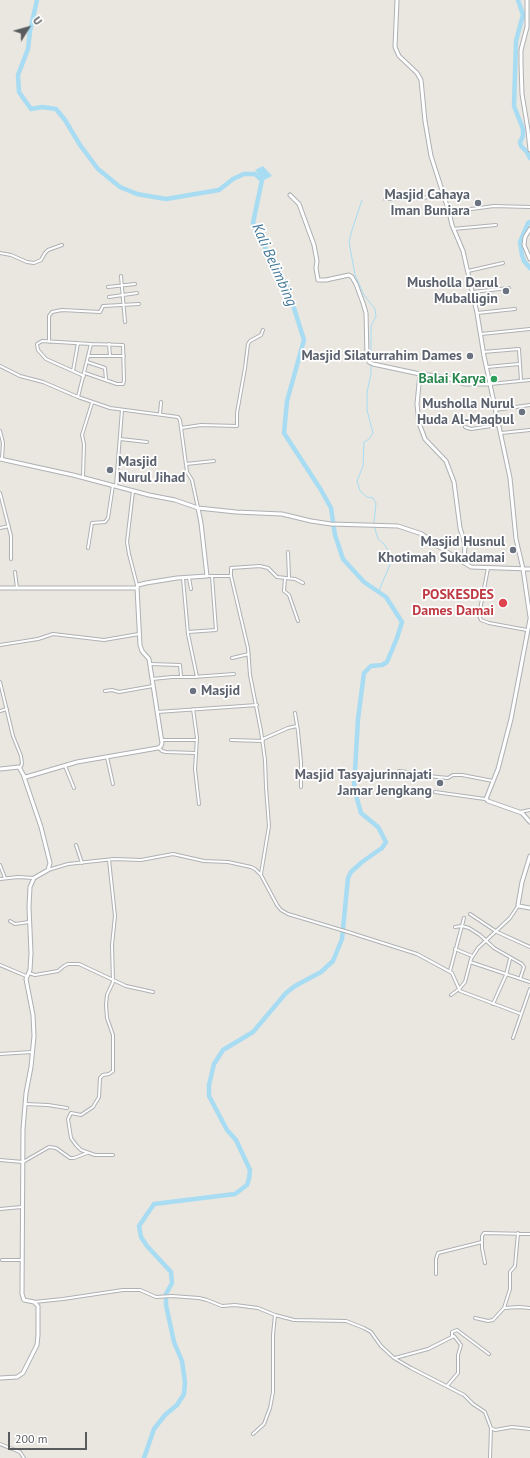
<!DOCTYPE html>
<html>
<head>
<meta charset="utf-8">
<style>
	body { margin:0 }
	#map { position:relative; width:530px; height:1458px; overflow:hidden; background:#eae6e0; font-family:"PT Sans",sans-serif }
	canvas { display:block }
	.north { position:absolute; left:8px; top:8px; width:40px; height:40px; -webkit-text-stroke:3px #fff; paint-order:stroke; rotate:53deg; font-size:11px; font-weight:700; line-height:16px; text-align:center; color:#595c5f }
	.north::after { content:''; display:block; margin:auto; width:14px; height:18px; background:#595c5f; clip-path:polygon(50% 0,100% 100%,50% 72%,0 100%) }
	.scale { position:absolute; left:8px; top:1432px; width:79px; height:18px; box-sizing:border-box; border:2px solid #595c5f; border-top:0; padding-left:5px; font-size:12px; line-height:14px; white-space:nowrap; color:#595c5f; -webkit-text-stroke:3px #fff; paint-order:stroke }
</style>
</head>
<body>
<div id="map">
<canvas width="530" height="1458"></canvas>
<div class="north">U</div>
<div class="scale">200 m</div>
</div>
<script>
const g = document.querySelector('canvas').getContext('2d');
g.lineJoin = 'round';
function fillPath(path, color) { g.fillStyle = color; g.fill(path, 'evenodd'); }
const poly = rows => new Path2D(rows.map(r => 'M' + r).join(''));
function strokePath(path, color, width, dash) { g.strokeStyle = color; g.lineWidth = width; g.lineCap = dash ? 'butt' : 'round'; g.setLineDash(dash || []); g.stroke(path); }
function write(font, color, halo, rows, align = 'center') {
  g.font = font + ' "PT Sans",sans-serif'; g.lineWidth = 3.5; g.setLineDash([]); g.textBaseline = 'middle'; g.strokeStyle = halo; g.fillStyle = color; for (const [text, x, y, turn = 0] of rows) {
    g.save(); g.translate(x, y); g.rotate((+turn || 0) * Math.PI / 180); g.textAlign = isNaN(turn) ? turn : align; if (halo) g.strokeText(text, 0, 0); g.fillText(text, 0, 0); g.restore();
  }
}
const water = poly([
	[263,166,272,176,264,180,255,170]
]);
const stream = poly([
	[362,200,352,230,349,242,355,275,364,295,375,309,376,316,371,326,371,362],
	[371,365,371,374,367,392,367,410,373,433,369,439,364,442,363,466,357,481,360,491,367,497,373,498,376,503,374,523],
	[374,526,378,539,384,544,391,555,391,562,378,593]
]);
const river = poly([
	[37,0,30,31,28,49,18,75,19,92,31,109,42,107,56,109,65,120,80,145,98,169,120,187,137,194,166,199,219,190,233,179,244,174,255,174,262,180,253,223,258,236,278,268,288,289,304,340,287,401,284,433,321,490,331,508,335,535,343,559,364,582,386,597,402,622,397,638,387,662,382,665,371,666,364,673,358,719,354,788,361,813,378,827,386,842,382,848,362,862,351,872,348,878,342,939,333,961,321,972,295,986,286,993,253,1032,223,1050,214,1064,209,1085,209,1096,227,1130,236,1140,244,1157,250,1170,249,1179,247,1185,235,1194,154,1204,139,1226,141,1237,147,1246,171,1272,172,1283,166,1294,166,1305,174,1342,182,1361,185,1382,184,1394,177,1405,165,1415,154,1429,144,1458],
	[518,0,523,15,516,41,514,106,523,129,523,136,520,142,521,146,527,152,530,158],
	[530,222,528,223,520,242,522,255,524,261,530,268]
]);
const street = poly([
	[385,199,423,198,443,194],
	[449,212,494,206,530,207],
	[453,229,496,225],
	[0,253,11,255,27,262,34,263,41,260,45,253,48,250,62,245],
	[468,271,503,263],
	[121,276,125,322],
	[108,287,135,284],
	[472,292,509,288],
	[109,297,137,293],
	[477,313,515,309],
	[481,334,530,329],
	[49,342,49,316,52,312,62,310,100,312,103,306,139,304],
	[109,344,110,356],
	[483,352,519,349,521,381],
	[89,356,124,356],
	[87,362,105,368,106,380],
	[0,366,20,376,43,382,78,397,110,408,178,417,180,420,187,472,192,480,198,508],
	[487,367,519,364],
	[73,371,78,343],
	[84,376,46,359,38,350,37,344,42,341,91,344,123,345,124,381,123,384,117,384,85,373],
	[490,384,530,380],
	[78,397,91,344],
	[495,410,530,405],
	[160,414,161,402],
	[465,427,471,429,498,425],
	[181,428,201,425,237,426,237,413,245,368,248,344,250,341,261,335,263,330],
	[0,431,3,443,2,459],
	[501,433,530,430],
	[120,439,147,442],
	[186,464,214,461],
	[83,477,84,444,82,435,92,403],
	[116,486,122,410],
	[133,491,127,542,129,554,137,585],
	[0,493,11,536,11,559],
	[0,528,9,526],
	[88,548,92,523,105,522,108,518,113,485],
	[288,552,289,578],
	[488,568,479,615,481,620,489,623,527,630],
	[15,572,17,588],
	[207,576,231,576,248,648,250,675,261,731,265,760,266,787,269,826,261,874],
	[231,576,231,568,260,566,268,568,277,577,295,579,303,583],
	[183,578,188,634,197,677],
	[189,578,191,589],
	[285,578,284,591,289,595,298,621],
	[188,632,216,630,212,576],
	[0,645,38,639,53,634,104,640,139,634],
	[232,658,249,654],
	[150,664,180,665,181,676],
	[152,679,172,677,193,677,234,674],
	[0,682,13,736,21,756,22,764,20,768],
	[105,691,112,690,119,692,153,686],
	[193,709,197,738,195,769,199,804],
	[0,711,7,709],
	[157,712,257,705],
	[295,713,298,731,301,762,301,787],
	[263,739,288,728,297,726],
	[162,740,196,740],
	[231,740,263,741],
	[159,748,162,751,166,752,195,753],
	[107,757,113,784],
	[65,766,74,788],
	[399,771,416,773,428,776,448,778,453,775,462,775,493,781],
	[435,792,485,799],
	[520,812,530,810],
	[76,845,82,863],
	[109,860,115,916,112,945,113,982,107,995,106,1005,107,1018,113,1035,113,1071,109,1074,103,1075,100,1078,99,1097,93,1107,81,1115,71,1113,68,1119,71,1138,76,1145,81,1150,95,1155,113,1155],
	[0,865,5,878],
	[48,870,68,864,114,859,141,860,173,854,204,861,228,862,251,867,255,869,261,875,277,905,281,910,288,914,348,932,417,954,452,973,460,991,521,1014],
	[0,879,18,877,34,878],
	[470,914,497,932,530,947],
	[10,921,15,924,29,922],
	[455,927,462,926,469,928,480,935,494,948,522,964,524,967,520,979],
	[455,949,472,956],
	[470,962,530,982],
	[0,965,26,976],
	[450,971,464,918],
	[29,973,35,975,58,971,64,966,68,964,79,964,126,986,153,992],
	[451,995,459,989,465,982,471,959,478,948,510,918,518,906],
	[493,1004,506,975,510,959],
	[513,1038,530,989],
	[0,1054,32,1052],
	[25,1104,48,1105,67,1108],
	[0,1160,23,1162,49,1147,56,1148,70,1158,74,1158,87,1153],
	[0,1209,22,1207],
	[2,1260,22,1260],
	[485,1263,482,1248,482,1236,484,1233,530,1234],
	[436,1274,436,1259,438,1253,482,1242],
	[34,1302,63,1299,123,1290,140,1290,156,1297,172,1296,199,1298,207,1300,222,1306,235,1305,258,1308,275,1315,294,1320,346,1321,364,1328,371,1332,381,1346,394,1358,411,1368,464,1395,473,1404,485,1412,491,1428,495,1430,512,1427,530,1429],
	[504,1308,519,1307,530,1308],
	[475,1318,488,1321,493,1320,504,1308,510,1289,510,1272,515,1266,518,1233],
	[452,1336,452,1332,457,1330,489,1354],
	[395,1358,428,1349,454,1336,461,1345,458,1355,458,1373,447,1386],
	[253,1434,264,1424,270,1408,273,1392,273,1335,275,1315],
	[0,1444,20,1452,24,1458],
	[490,1458,491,1428]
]);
const secondary = poly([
	[397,0,395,47,399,56,417,73,421,80,425,121,431,156,449,212,452,225,463,251,477,313,484,356,510,478,516,539,523,569,530,617],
	[527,0,527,27,521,50,521,64,522,94,528,130,530,150],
	[290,195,299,204,314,245,317,261,316,268,318,280,326,280,349,275,352,277,356,284,363,303,366,313,367,356,369,362,373,364,420,374,417,404,419,423,425,439,446,461,454,482,460,528,465,544,464,563],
	[530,229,525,237,524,245,530,259],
	[420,374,445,377,464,384,490,384],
	[0,459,73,475,149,495,175,500,198,508,236,512,282,514,311,521,331,524,398,526,422,534,436,545,471,567,530,569],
	[0,588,137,588],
	[530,619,511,719,498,769,486,799,488,801,522,813,530,822],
	[0,769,19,767,24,776,26,777,77,762,158,748,161,746,162,743,149,659,142,651,140,645,137,588,138,585,146,583,177,578,207,576,201,523,198,508],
	[530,856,522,882,518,905,519,906,530,908],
	[0,1378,17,1377,23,1373,37,1345,38,1335,38,1306,34,1302,24,1300,22,1294,23,1129,26,1093,31,1067,34,1036,33,1015,26,979,30,970,31,953,29,907,30,887,34,878,48,870,50,863,41,827,24,777]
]);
const markers = [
	[478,203,4,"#6b7280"],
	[506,291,4,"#6b7280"],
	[470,356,4,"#6b7280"],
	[494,379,4,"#2e9e5b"],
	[522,412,4,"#6b7280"],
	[110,470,4,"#6b7280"],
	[513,550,4,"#6b7280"],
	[503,603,5,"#e0444e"],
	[193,691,4,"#6b7280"],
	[440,783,4,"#6b7280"]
];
const worshipNames = [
	["Masjid Cahaya",470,195],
	["Iman Buniara",470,211],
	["Musholla Darul",498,283],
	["Muballigin",498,299],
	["Masjid Silaturrahim Dames",462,356],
	["Musholla Nurul",514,404],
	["Huda Al-Maqbul",514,420],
	["Masjid",118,462,"left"],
	["Nurul Jihad",118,478,"left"],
	["Masjid Husnul",505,542],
	["Khotimah Sukadamai",505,558],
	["Masjid",201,691,"left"],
	["Masjid Tasyajurinnajati",432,775],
	["Jamar Jengkang",432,791]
];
const leisureNames = [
	["Balai Karya",486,379]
];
const healthNames = [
	["POSKESDES",494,595],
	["Dames Damai",494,611]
];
const waterNames = [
	["Kali Belimbing",274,265,66]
];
fillPath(water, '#a7dcf3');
strokePath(stream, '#a7dcf3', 1);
strokePath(river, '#a7dcf3', 4.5);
strokePath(street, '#aeb1b4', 4);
strokePath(secondary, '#adb0b4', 5);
strokePath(street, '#fff', 2);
strokePath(secondary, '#fff', 3);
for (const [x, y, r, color] of markers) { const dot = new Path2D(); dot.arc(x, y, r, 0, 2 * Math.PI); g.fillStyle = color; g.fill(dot); strokePath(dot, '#fff', 1.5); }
write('bold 14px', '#5b616d', '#fff', worshipNames, 'right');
write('bold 14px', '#27864d', '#fff', leisureNames, 'right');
write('bold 14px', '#be3a42', '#fff', healthNames, 'right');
write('italic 15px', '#467a99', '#fff', waterNames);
</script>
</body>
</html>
